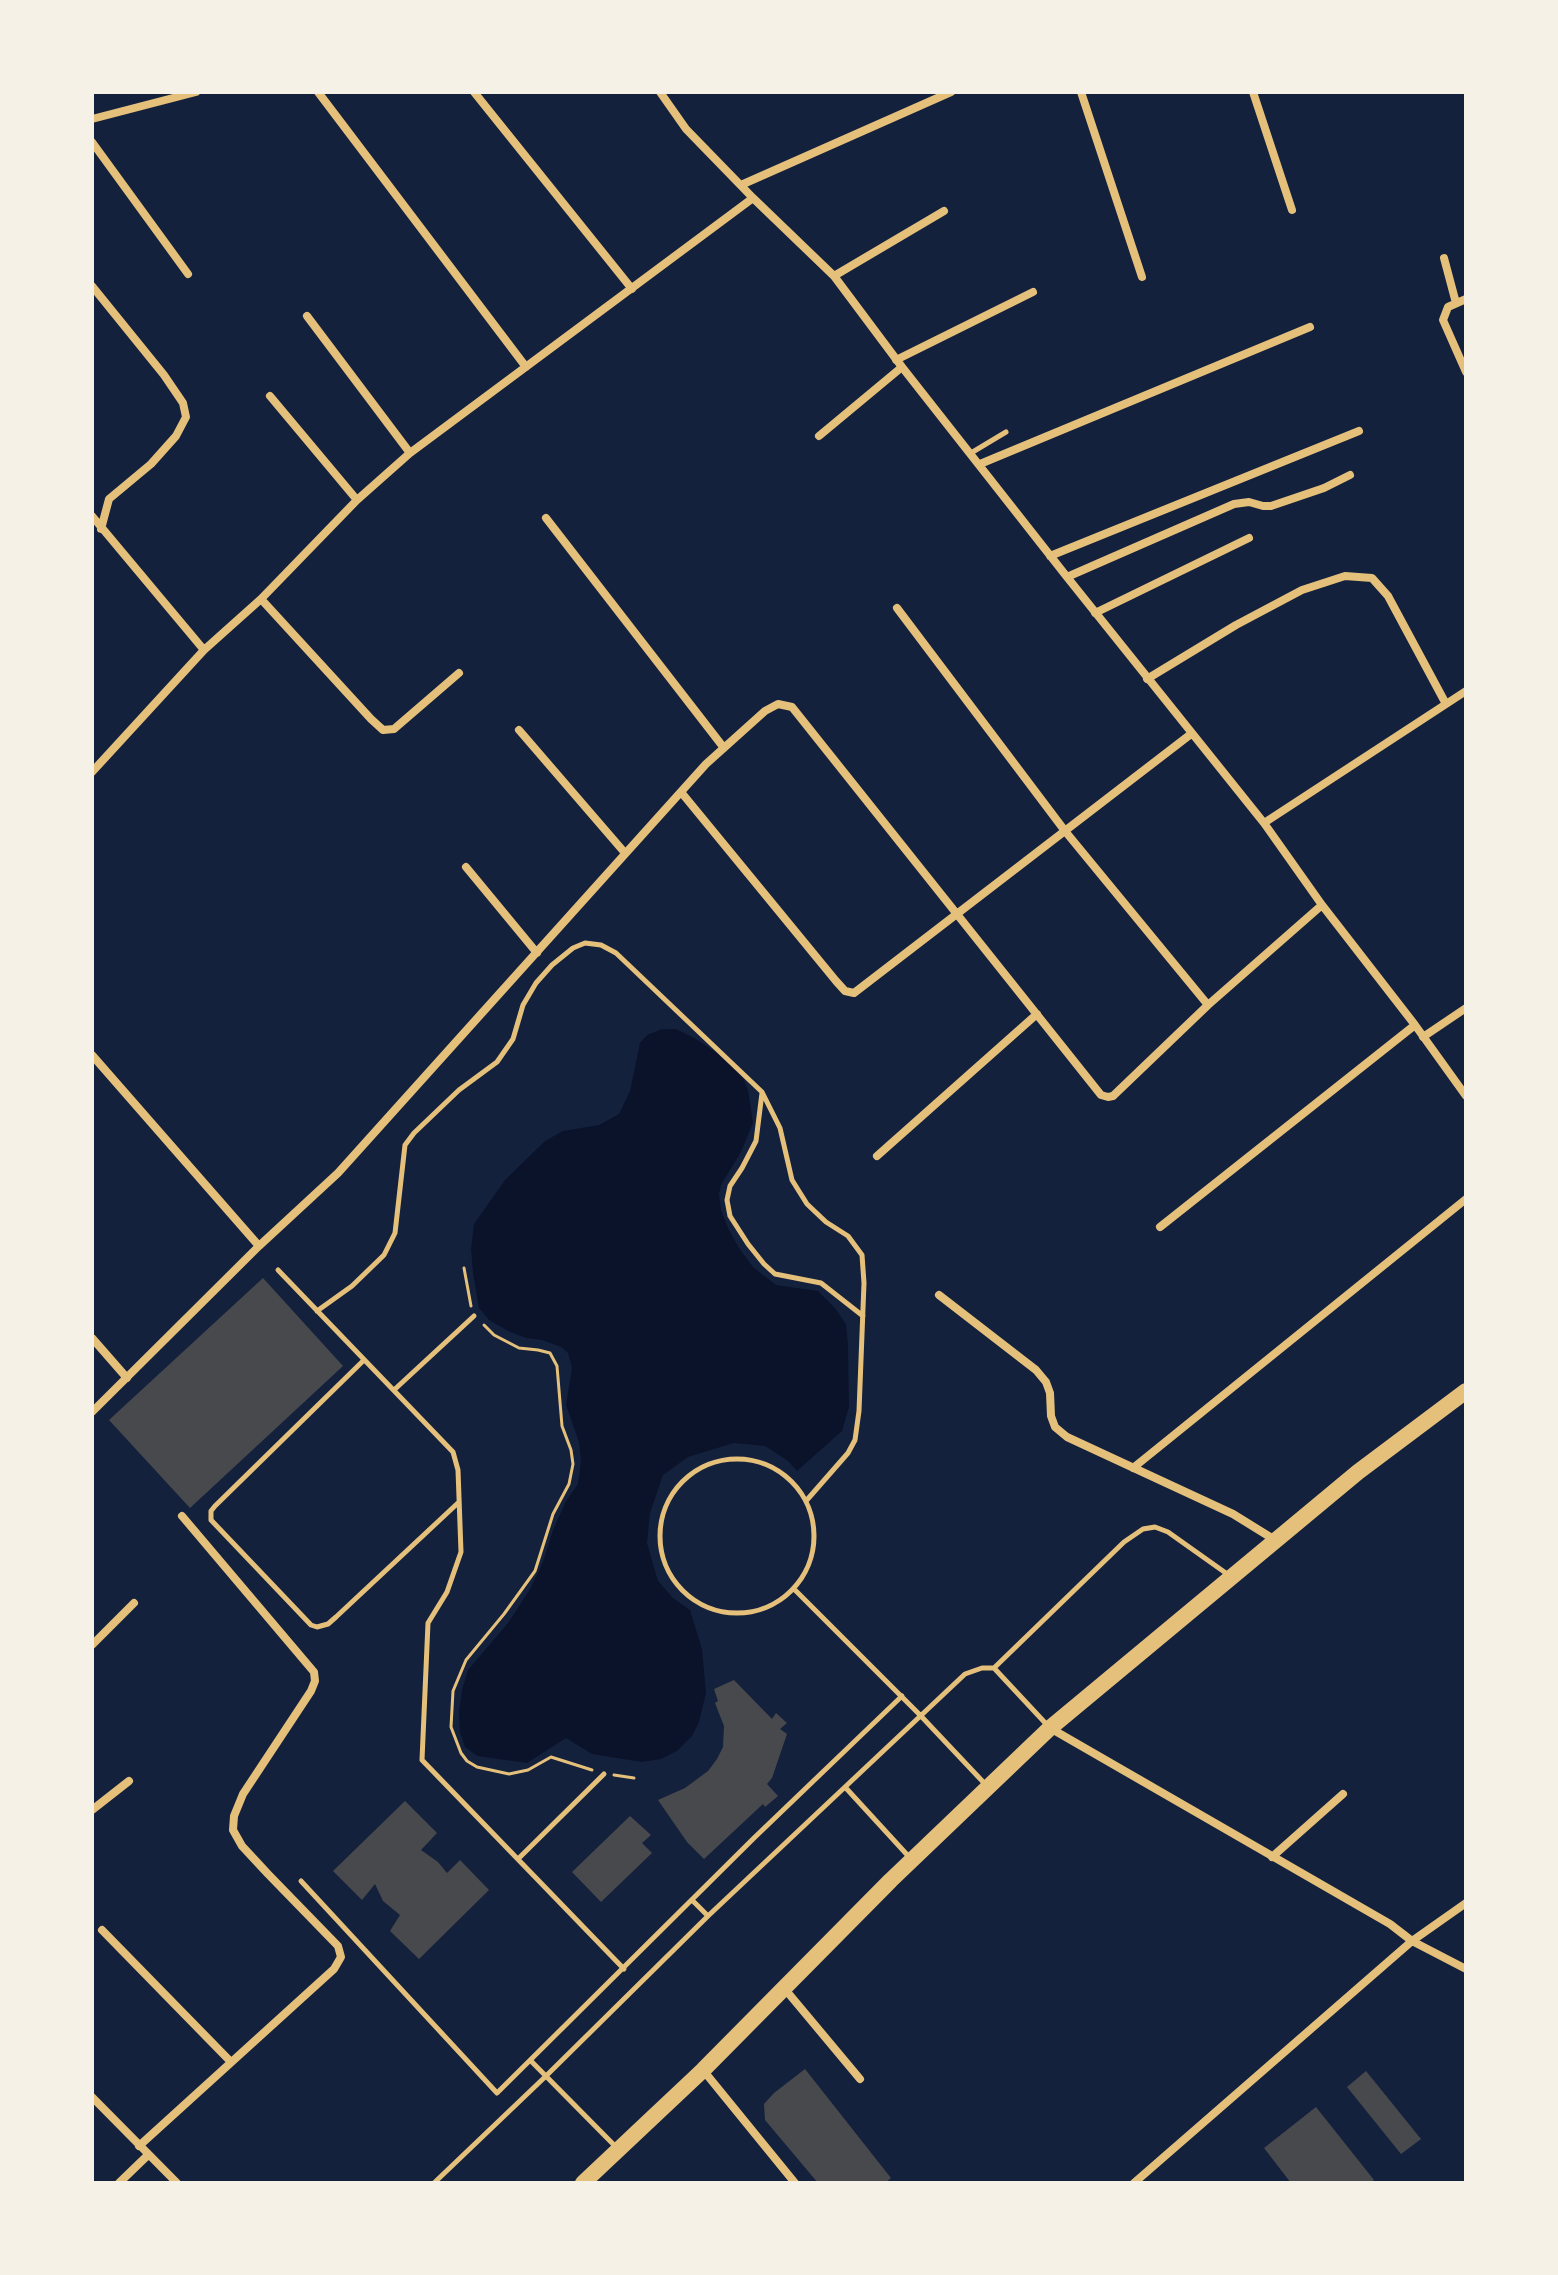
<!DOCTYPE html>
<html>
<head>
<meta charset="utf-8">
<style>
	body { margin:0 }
	#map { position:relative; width:1558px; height:2275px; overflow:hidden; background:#14213d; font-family:Montserrat,sans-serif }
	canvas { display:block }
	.frame { position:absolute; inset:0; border:94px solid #f6f1e7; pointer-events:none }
</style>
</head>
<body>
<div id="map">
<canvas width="1558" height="2275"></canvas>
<div class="frame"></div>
</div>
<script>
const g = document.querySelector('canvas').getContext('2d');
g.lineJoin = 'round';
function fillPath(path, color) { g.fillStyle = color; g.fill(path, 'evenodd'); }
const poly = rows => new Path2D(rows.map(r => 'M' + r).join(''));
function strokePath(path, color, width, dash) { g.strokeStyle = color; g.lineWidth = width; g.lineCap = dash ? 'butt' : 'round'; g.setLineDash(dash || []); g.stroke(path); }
const water = poly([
	[662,1029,676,1029,696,1039,717,1053,743,1078,748,1090,753,1123,741,1152,721,1185,719,1194,721,1210,729,1230,739,1248,753,1267,776,1285,818,1291,835,1308,846,1324,848,1344,849,1407,842,1431,797,1471,788,1461,765,1446,734,1443,688,1457,663,1475,650,1513,647,1543,658,1581,673,1598,690,1610,702,1649,706,1693,699,1722,692,1736,677,1751,661,1759,642,1762,592,1754,566,1738,527,1763,477,1756,465,1747,460,1732,459,1712,462,1690,468,1670,508,1623,530,1589,543,1562,553,1530,566,1501,578,1484,581,1461,579,1442,566,1405,572,1368,568,1353,561,1347,542,1340,526,1338,508,1331,489,1320,479,1308,473,1273,471,1249,474,1224,505,1180,545,1141,563,1131,599,1125,619,1114,630,1091,640,1043,647,1035]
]);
const building = poly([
	[263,1278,343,1366,190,1508,109,1420],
	[734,1680,772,1719,776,1713,787,1723,780,1729,787,1734,772,1778,767,1784,778,1796,765,1807,763,1804,704,1859,687,1842,658,1800,685,1788,708,1771,717,1759,723,1747,724,1726,715,1703,718,1701,714,1689],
	[405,1801,437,1833,421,1850,438,1862,447,1873,460,1860,489,1890,419,1959,390,1931,400,1915,383,1901,375,1884,362,1900,333,1871],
	[630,1816,651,1835,642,1843,652,1853,601,1902,572,1872],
	[805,2069,891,2178,885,2183,818,2183,765,2120,764,2104,774,2093],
	[1366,2071,1421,2139,1401,2154,1347,2087],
	[1316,2107,1374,2180,1370,2183,1291,2183,1264,2148]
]);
const path = poly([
	[464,1268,471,1306],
	[484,1325,494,1335,519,1348,538,1350,550,1353,557,1366,562,1426,571,1450,573,1464,569,1484,553,1514,535,1571,504,1614,466,1660,453,1691,451,1727,461,1753,467,1761,477,1767,509,1774,528,1770,551,1757,592,1770],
	[614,1775,634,1778]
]);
const service = poly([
	[971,453,1006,432],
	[762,1093,756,1141,742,1168,730,1186,727,1200,730,1216,748,1244,764,1264,775,1274,821,1283,863,1316],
	[278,1270,453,1452,458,1470,461,1552,447,1592,428,1623,422,1760,624,1969],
	[317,1311,352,1286,384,1255,395,1233,405,1145,414,1133,459,1090,497,1062,513,1039,523,1005,536,983,552,965,573,948,585,943,601,945,616,953,762,1092,780,1128,792,1180,807,1204,826,1222,848,1236,862,1255,864,1283,859,1411,855,1440,848,1453,806,1501],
	[364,1360,215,1506,211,1511,211,1520,311,1625,317,1627,328,1624,336,1617,459,1502],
	[394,1390,474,1316],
	'660 1536a77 77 0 1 1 154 0a77 77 0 1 1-154 0Z',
	[794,1589,920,1715,986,1785],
	[994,1668,1124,1542,1143,1529,1155,1527,1168,1532,1230,1576],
	[845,1787,911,1859],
	[518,1859,604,1774],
	[301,1881,497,2093,754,1838,902,1696],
	[692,1900,708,1916],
	[531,2061,615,2146],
	[434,2183,546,2076,708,1916,965,1674,982,1668,994,1668,1049,1727]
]);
const minor = poly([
	[318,92,526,367],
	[474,92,632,289],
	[660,92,686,129,753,198,834,276,902,367,1067,577,1264,823,1322,905,1415,1025,1466,1096],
	[1081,92,1142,277],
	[1253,92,1292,210],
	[92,119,196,92],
	[92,142,188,274],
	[741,185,951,92],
	[1444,258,1456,303],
	[834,276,944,211],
	[92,286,164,375,183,403,186,417,176,436,151,464,109,499,101,529],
	[1466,299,1448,307,1443,320,1466,372],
	[307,316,410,453],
	[896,360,1033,292],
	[270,396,357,500],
	[819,436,902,367],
	[980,464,1310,327],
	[92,516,204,650],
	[546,518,724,748],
	[1050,556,1359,431],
	[1067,577,1234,504,1249,502,1263,506,1271,506,1324,488,1350,475],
	[261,599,371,719,383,730,394,729,459,673],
	[897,608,1065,831,1208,1005],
	[1095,613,1249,538],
	[1147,679,1236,625,1302,590,1345,576,1372,578,1388,596,1446,704],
	[519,730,625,853],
	[92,772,204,650,261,599,357,500,410,453,753,198],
	[681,792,836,981,845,991,854,993,1191,734],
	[1264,823,1466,691],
	[466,867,537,953],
	[1423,1037,1466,1008],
	[92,1055,259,1246],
	[877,1156,1037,1014],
	[1160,1227,1415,1025],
	[939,1295,1036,1370,1046,1382,1050,1393,1051,1416,1055,1427,1067,1437,1233,1514,1275,1540],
	[92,1338,127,1378],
	[92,1412,259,1246,338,1173,706,764,765,711,778,704,792,707,1101,1095,1108,1097,1113,1096,1208,1005,1322,905],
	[1133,1468,1466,1199],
	[92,1645,134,1603],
	[1050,1728,1390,1924,1412,1941,1466,1969],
	[92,1810,129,1781],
	[1272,1857,1343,1794],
	[102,1930,231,2062],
	[784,1988,860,2079],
	[703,2070,795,2183],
	[92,2097,177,2183],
	[139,2146,334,1969,341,1957,338,1946,268,1874,242,1846,233,1830,234,1816,243,1794,311,1691,315,1681,314,1672,182,1516],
	[119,2183,148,2155],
	[1134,2183,1412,1941,1466,1903]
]);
const primary = poly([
	[583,2183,703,2070,891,1880,1050,1728,1358,1472,1466,1391]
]);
fillPath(water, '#0b132b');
fillPath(building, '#48494c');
strokePath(path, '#e5c07b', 3);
strokePath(service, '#e5c07b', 5);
strokePath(minor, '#e5c07b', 8);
strokePath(primary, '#e5c07b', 16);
</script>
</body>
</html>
